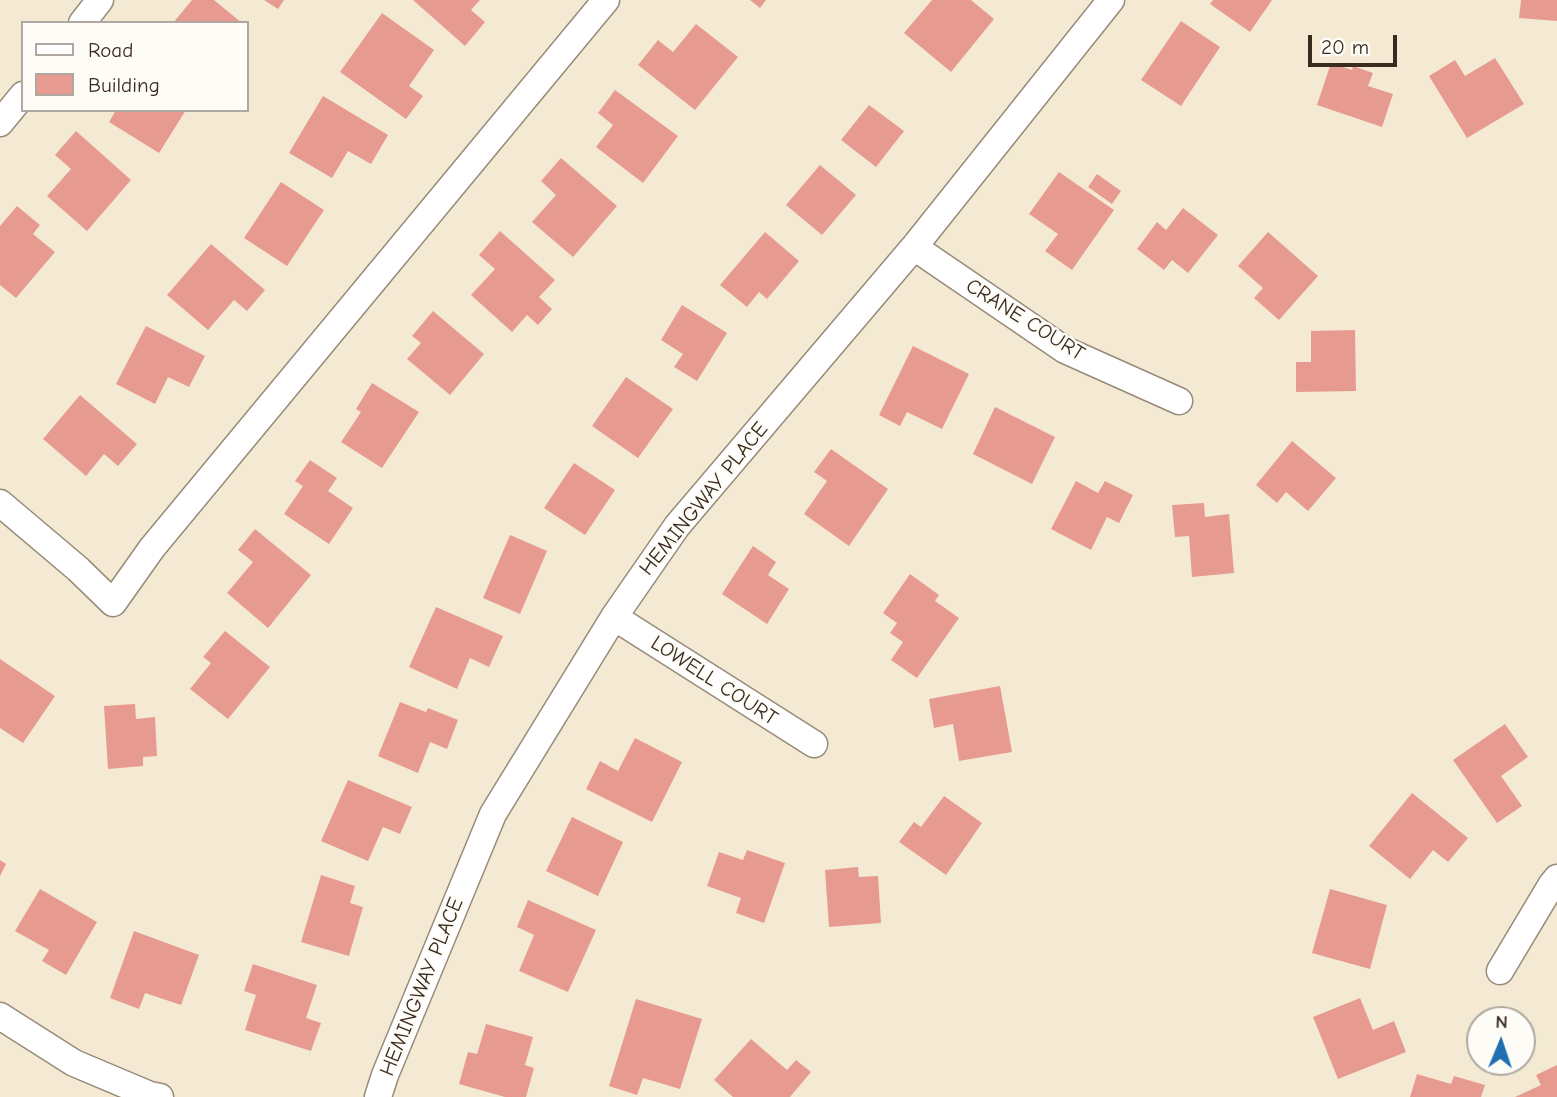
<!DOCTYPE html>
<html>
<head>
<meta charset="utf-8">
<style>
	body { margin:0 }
	#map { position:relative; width:1557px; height:1097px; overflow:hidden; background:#f4ead4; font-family:"Comic Neue",sans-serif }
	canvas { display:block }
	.legend { position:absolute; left:21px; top:21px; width:228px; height:91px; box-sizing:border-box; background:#fdfcf7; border:2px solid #afa8a0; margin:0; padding:9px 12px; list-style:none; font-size:21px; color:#3b2a1e }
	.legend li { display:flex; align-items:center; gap:14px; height:35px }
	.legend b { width:35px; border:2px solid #afa8a0 }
	.north { position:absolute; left:1466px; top:1006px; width:70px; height:70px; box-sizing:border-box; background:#fdfcf7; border:2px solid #afa8a0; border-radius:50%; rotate:2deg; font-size:19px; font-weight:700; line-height:28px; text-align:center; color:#3b2a1e }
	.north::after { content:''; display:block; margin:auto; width:24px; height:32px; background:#1f6fb2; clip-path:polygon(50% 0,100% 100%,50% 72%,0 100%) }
	.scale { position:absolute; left:1308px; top:35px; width:89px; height:32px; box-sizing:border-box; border:4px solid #3b2a1e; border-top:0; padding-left:9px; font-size:21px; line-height:24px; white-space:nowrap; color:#3b2a1e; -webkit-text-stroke:5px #fdfcf7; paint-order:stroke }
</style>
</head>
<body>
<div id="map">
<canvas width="1557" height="1097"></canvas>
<ul class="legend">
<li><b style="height:9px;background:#fff"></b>Road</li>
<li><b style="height:19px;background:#e79b90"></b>Building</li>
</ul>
<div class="north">N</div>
<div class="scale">20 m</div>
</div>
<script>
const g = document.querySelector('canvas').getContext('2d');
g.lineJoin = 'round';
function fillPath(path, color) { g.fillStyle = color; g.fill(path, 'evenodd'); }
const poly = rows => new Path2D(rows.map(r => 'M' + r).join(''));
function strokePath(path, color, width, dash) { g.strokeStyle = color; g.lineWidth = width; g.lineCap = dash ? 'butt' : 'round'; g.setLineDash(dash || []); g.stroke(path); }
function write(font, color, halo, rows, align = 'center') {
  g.font = font + ' "Comic Neue",sans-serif'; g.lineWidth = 5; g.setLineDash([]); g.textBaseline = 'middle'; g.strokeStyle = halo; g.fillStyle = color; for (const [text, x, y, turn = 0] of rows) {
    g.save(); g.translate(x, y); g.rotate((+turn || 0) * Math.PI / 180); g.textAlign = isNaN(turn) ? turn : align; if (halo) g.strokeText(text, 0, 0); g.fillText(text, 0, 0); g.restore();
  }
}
const building = poly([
	[192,0,214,0,242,23,173,23],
	[264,0,284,0,278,9],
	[413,0,480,0,471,10,485,22,465,46],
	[750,0,766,0,760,8],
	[932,0,971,0,994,19,951,72,904,33],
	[1213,0,1272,0,1250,32,1210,4],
	[1521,0,1557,0,1557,21,1519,18],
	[382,13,434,50,409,86,423,96,406,119,340,72],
	[1181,21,1220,47,1181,106,1141,80],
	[696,24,738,57,695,110,638,65,658,40,673,52],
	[1495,58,1524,104,1467,138,1429,76,1455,60,1465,76],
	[1331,63,1352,70,1353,66,1373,73,1368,86,1393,94,1382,127,1317,105],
	[615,90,678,136,643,183,596,147,613,125,598,113],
	[323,96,388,135,371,164,348,151,332,178,289,153],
	[869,105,904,131,876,167,841,140],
	[116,110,186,110,159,153,109,122],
	[76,131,131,180,87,231,47,196,71,169,55,155],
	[561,158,617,206,573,257,532,222,556,195,541,181],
	[820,165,856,195,822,235,786,205],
	[1059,172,1114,210,1072,270,1045,251,1058,234,1029,214],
	[1097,174,1121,191,1112,204,1088,187],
	[281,182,324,210,287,266,244,238],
	[17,206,40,225,33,234,55,252,16,298,0,285,0,226],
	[1183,208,1218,235,1188,273,1172,260,1164,270,1137,249,1157,222,1166,230],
	[500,231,555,280,539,297,552,309,538,325,527,315,512,332,471,295,495,269,479,255],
	[765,232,799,261,767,299,759,292,747,307,720,285],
	[1268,232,1318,276,1279,320,1254,298,1263,288,1238,266],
	[211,244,265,290,247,311,234,300,208,330,167,295],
	[682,305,727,333,697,381,674,367,683,354,661,340],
	[433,311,484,354,450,395,407,359,421,343,412,336],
	[146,326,205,356,189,387,168,377,155,404,116,384],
	[1355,330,1356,391,1296,392,1296,362,1311,362,1311,331],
	[913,346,969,374,942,429,907,412,900,426,879,415],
	[626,377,673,409,638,458,592,426],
	[372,383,419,412,382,468,341,442,361,412,356,409],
	[80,395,137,444,118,466,104,454,86,476,43,439],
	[995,407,1055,437,1032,484,973,454],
	[1292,441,1336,478,1308,511,1286,492,1277,503,1256,485],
	[831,449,888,489,849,546,804,514,827,481,814,472],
	[310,460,337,478,328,491,353,508,329,544,284,514,303,486,295,481],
	[574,463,615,490,585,535,544,508],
	[1076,481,1098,493,1105,481,1133,495,1119,523,1107,517,1091,550,1051,529],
	[1204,503,1205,517,1229,514,1234,573,1192,577,1189,536,1175,537,1172,505],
	[255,529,311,575,268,628,227,593,253,562,238,550],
	[510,535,547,551,520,614,483,598],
	[753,546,776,562,768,575,789,589,767,624,722,594],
	[910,574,939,595,935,601,959,618,917,678,891,660,903,642,890,633,897,623,883,613],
	[436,607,503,636,489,667,470,658,457,689,409,667],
	[225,631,270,667,228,719,190,689,211,663,203,657],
	[0,659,55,696,23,743,0,728],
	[1000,686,1012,752,959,761,953,724,934,728,929,699],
	[400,702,426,712,428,708,458,720,447,749,430,742,418,773,378,756],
	[135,704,136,719,155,717,157,756,143,757,143,766,108,769,104,706],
	[1505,724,1528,757,1501,776,1522,806,1497,823,1453,760],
	[635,738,682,762,652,822,586,789,600,761,618,771],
	[348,780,412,807,400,834,383,827,368,861,321,841],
	[1412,793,1468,838,1448,862,1433,850,1410,879,1369,846],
	[944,796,982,823,946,875,899,842,914,822,921,827],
	[572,817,623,842,598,896,546,871],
	[747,850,785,863,764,923,736,913,741,898,707,886,719,852,743,860],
	[0,860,6,864,0,876],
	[858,867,859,877,878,876,881,923,829,927,825,870],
	[321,875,355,886,350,903,363,907,349,956,301,942],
	[40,889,97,922,66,975,42,961,49,950,15,931],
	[1330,889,1387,905,1370,969,1312,953],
	[528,900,596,930,568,992,519,971,534,935,517,927],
	[134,931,199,955,181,1005,145,993,139,1009,110,998],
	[253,964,317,985,306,1018,321,1023,311,1051,245,1030,256,995,244,991],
	[1360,998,1373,1030,1394,1021,1406,1052,1338,1079,1313,1017],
	[636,999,702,1019,680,1089,643,1078,637,1095,609,1086],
	[486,1024,533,1037,525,1065,534,1068,526,1097,505,1097,459,1084,468,1052,477,1054],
	[751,1039,787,1070,796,1060,811,1072,790,1097,733,1097,714,1080],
	[1557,1065,1557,1097,1515,1097,1541,1085,1536,1075],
	[1417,1074,1451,1084,1454,1076,1485,1085,1481,1097,1410,1097]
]);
const minor = poly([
	[82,23,100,0],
	[0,123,23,95],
	[914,247,1065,350,1179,401],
	[0,503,78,569,113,603,152,548,606,0],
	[614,617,814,744],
	[1500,971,1552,884,1557,878],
	[0,1016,74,1063,150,1095,160,1097],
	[378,1097,385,1075,493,814,614,617,677,526,914,247,1111,0]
]);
const streetNames = [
	["CRANE COURT",1025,320,32],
	["HEMINGWAY PLACE",704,499,-51],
	["LOWELL COURT",714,681,33],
	["HEMINGWAY PLACE",422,987,-68]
];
fillPath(building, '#e79b90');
strokePath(minor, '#988a79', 29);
strokePath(minor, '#fff', 26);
write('21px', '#3b2a1e', '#fdfcf7', streetNames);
</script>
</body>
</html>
